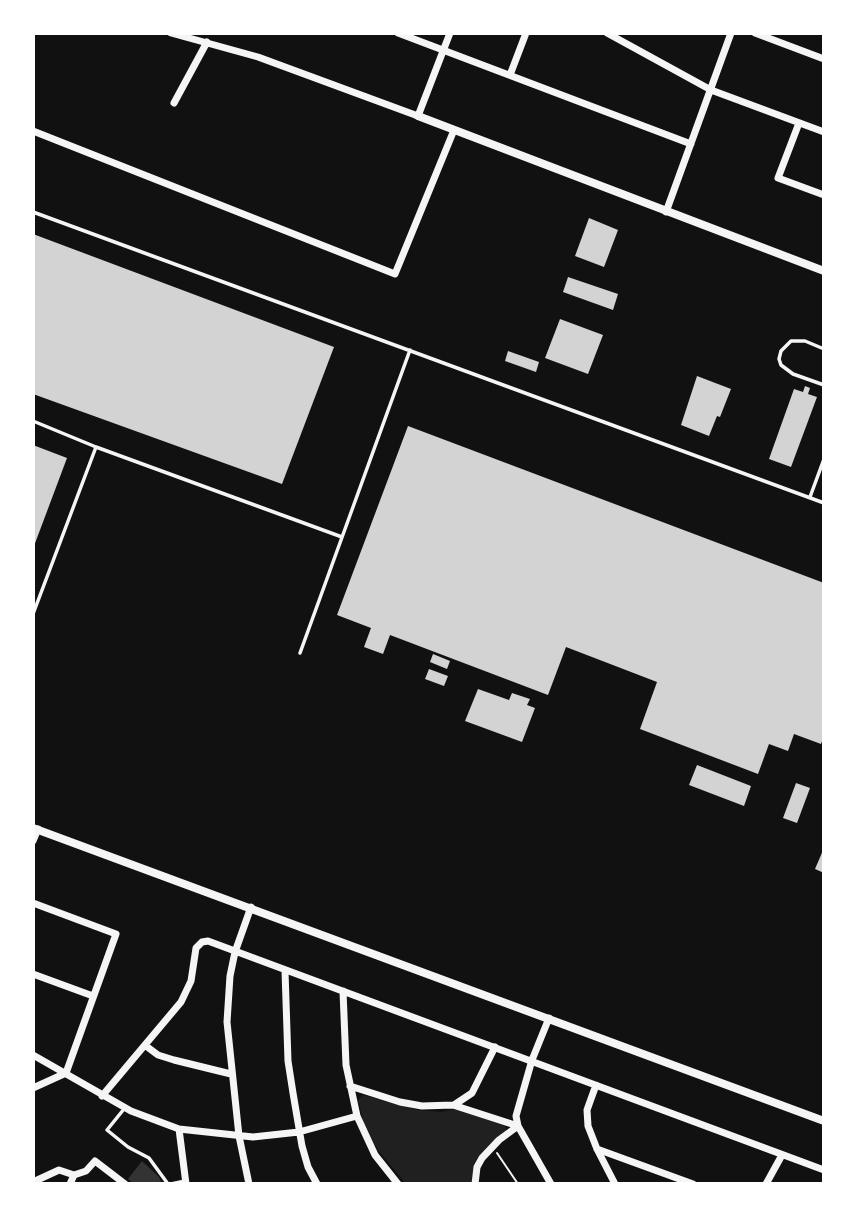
<!DOCTYPE html>
<html>
<head>
<meta charset="utf-8">
<style>
	body { margin:0 }
	#map { position:relative; width:857px; height:1217px; overflow:hidden; background:#111; font-family:"IBM Plex Sans",sans-serif }
	canvas { display:block }
	.frame { position:absolute; inset:0; border:35px solid #fff; pointer-events:none }
</style>
</head>
<body>
<div id="map">
<canvas width="857" height="1217"></canvas>
<div class="frame"></div>
</div>
<script>
const g = document.querySelector('canvas').getContext('2d');
g.lineJoin = 'round';
function fillPath(path, color) { g.fillStyle = color; g.fill(path, 'evenodd'); }
const poly = rows => new Path2D(rows.map(r => 'M' + r).join(''));
function strokePath(path, color, width, dash) { g.strokeStyle = color; g.lineWidth = width; g.lineCap = dash ? 'butt' : 'round'; g.setLineDash(dash || []); g.stroke(path); }
const green = poly([
	[363,1095,418,1110,440,1112,457,1109,505,1125,506,1130,478,1156,474,1164,472,1184,406,1184,377,1149,364,1123,358,1100]
]);
const water = poly([
	[142,1161,159,1177,162,1184,134,1184,128,1179]
]);
const building = poly([
	[589,218,618,230,604,267,575,256],
	[33,234,334,347,282,484,33,394],
	[568,277,618,294,613,310,563,292],
	[560,319,603,335,588,374,545,358],
	[508,351,539,362,536,372,505,361],
	[697,376,731,389,720,417,717,416,709,436,681,425],
	[805,386,810,388,808,394,817,397,791,467,769,459,794,389,803,392],
	[408,426,824,583,824,735,821,744,794,734,788,751,769,744,758,774,640,729,657,682,566,647,548,695,390,635,383,654,364,647,371,628,337,615],
	[33,445,67,458,34,546,33,546],
	[433,654,450,661,447,669,430,662],
	[429,669,448,676,444,686,425,679],
	[478,689,509,700,512,693,530,699,527,705,535,708,522,742,465,721],
	[697,765,751,786,744,806,689,785],
	[796,783,810,788,797,823,783,818],
	[824,848,824,873,815,869]
]);
const path = poly([
	[497,1153,518,1184]
]);
const service = poly([
	[33,212,824,503],
	[824,349,805,341,791,341,781,351,779,359,781,365,793,374,824,385],
	[33,421,96,447,342,537],
	[810,497,824,459],
	[33,614,96,447],
	[300,653,410,350],
	[124,1109,107,1130,128,1147,149,1158,168,1184],
	[171,1184,185,1181]
]);
const minor = poly([
	[171,33,258,57,418,116,450,33],
	[398,33,691,144],
	[607,33,711,90,824,132],
	[755,33,824,59],
	[510,75,526,33],
	[174,103,207,42],
	[799,123,778,178,824,195],
	[33,131,395,274,454,130],
	[666,212,731,33],
	[33,841,38,829],
	[33,903,116,934,66,1073,33,1088],
	[285,971,288,1061,293,1093,302,1146,308,1167,317,1184],
	[33,974,93,996],
	[343,991,346,1065,357,1116,375,1155,398,1184],
	[549,1018,532,1060,516,1116,518,1126,551,1184],
	[146,1046,158,1055,174,1060,231,1074],
	[33,1055,131,1111,179,1129,186,1184],
	[596,1085,587,1110,588,1126,597,1149,615,1184],
	[350,1086,400,1102,422,1106,453,1105,518,1126],
	[102,1096,181,1002,191,981,196,948,202,942,208,941,824,1170],
	[454,1105,472,1093,495,1047],
	[179,1129,253,1137,299,1132,357,1116],
	[597,1149,693,1184],
	[33,1182,59,1170,74,1175],
	[70,1184,74,1175,86,1171,95,1161,125,1184],
	[249,1184,239,1136,227,1022,230,976,235,952,251,907],
	[475,1184,477,1167,482,1158,499,1140,518,1126],
	[766,1184,782,1155]
]);
const tertiary = poly([
	[418,116,824,271],
	[33,828,824,1121]
]);
fillPath(green, '#202020');
fillPath(water, '#333');
fillPath(building, '#d3d3d3');
strokePath(path, '#f5f5f5', 2);
strokePath(service, '#f5f5f5', 3.5);
strokePath(minor, '#f5f5f5', 7);
strokePath(tertiary, '#f5f5f5', 8);
</script>
</body>
</html>
